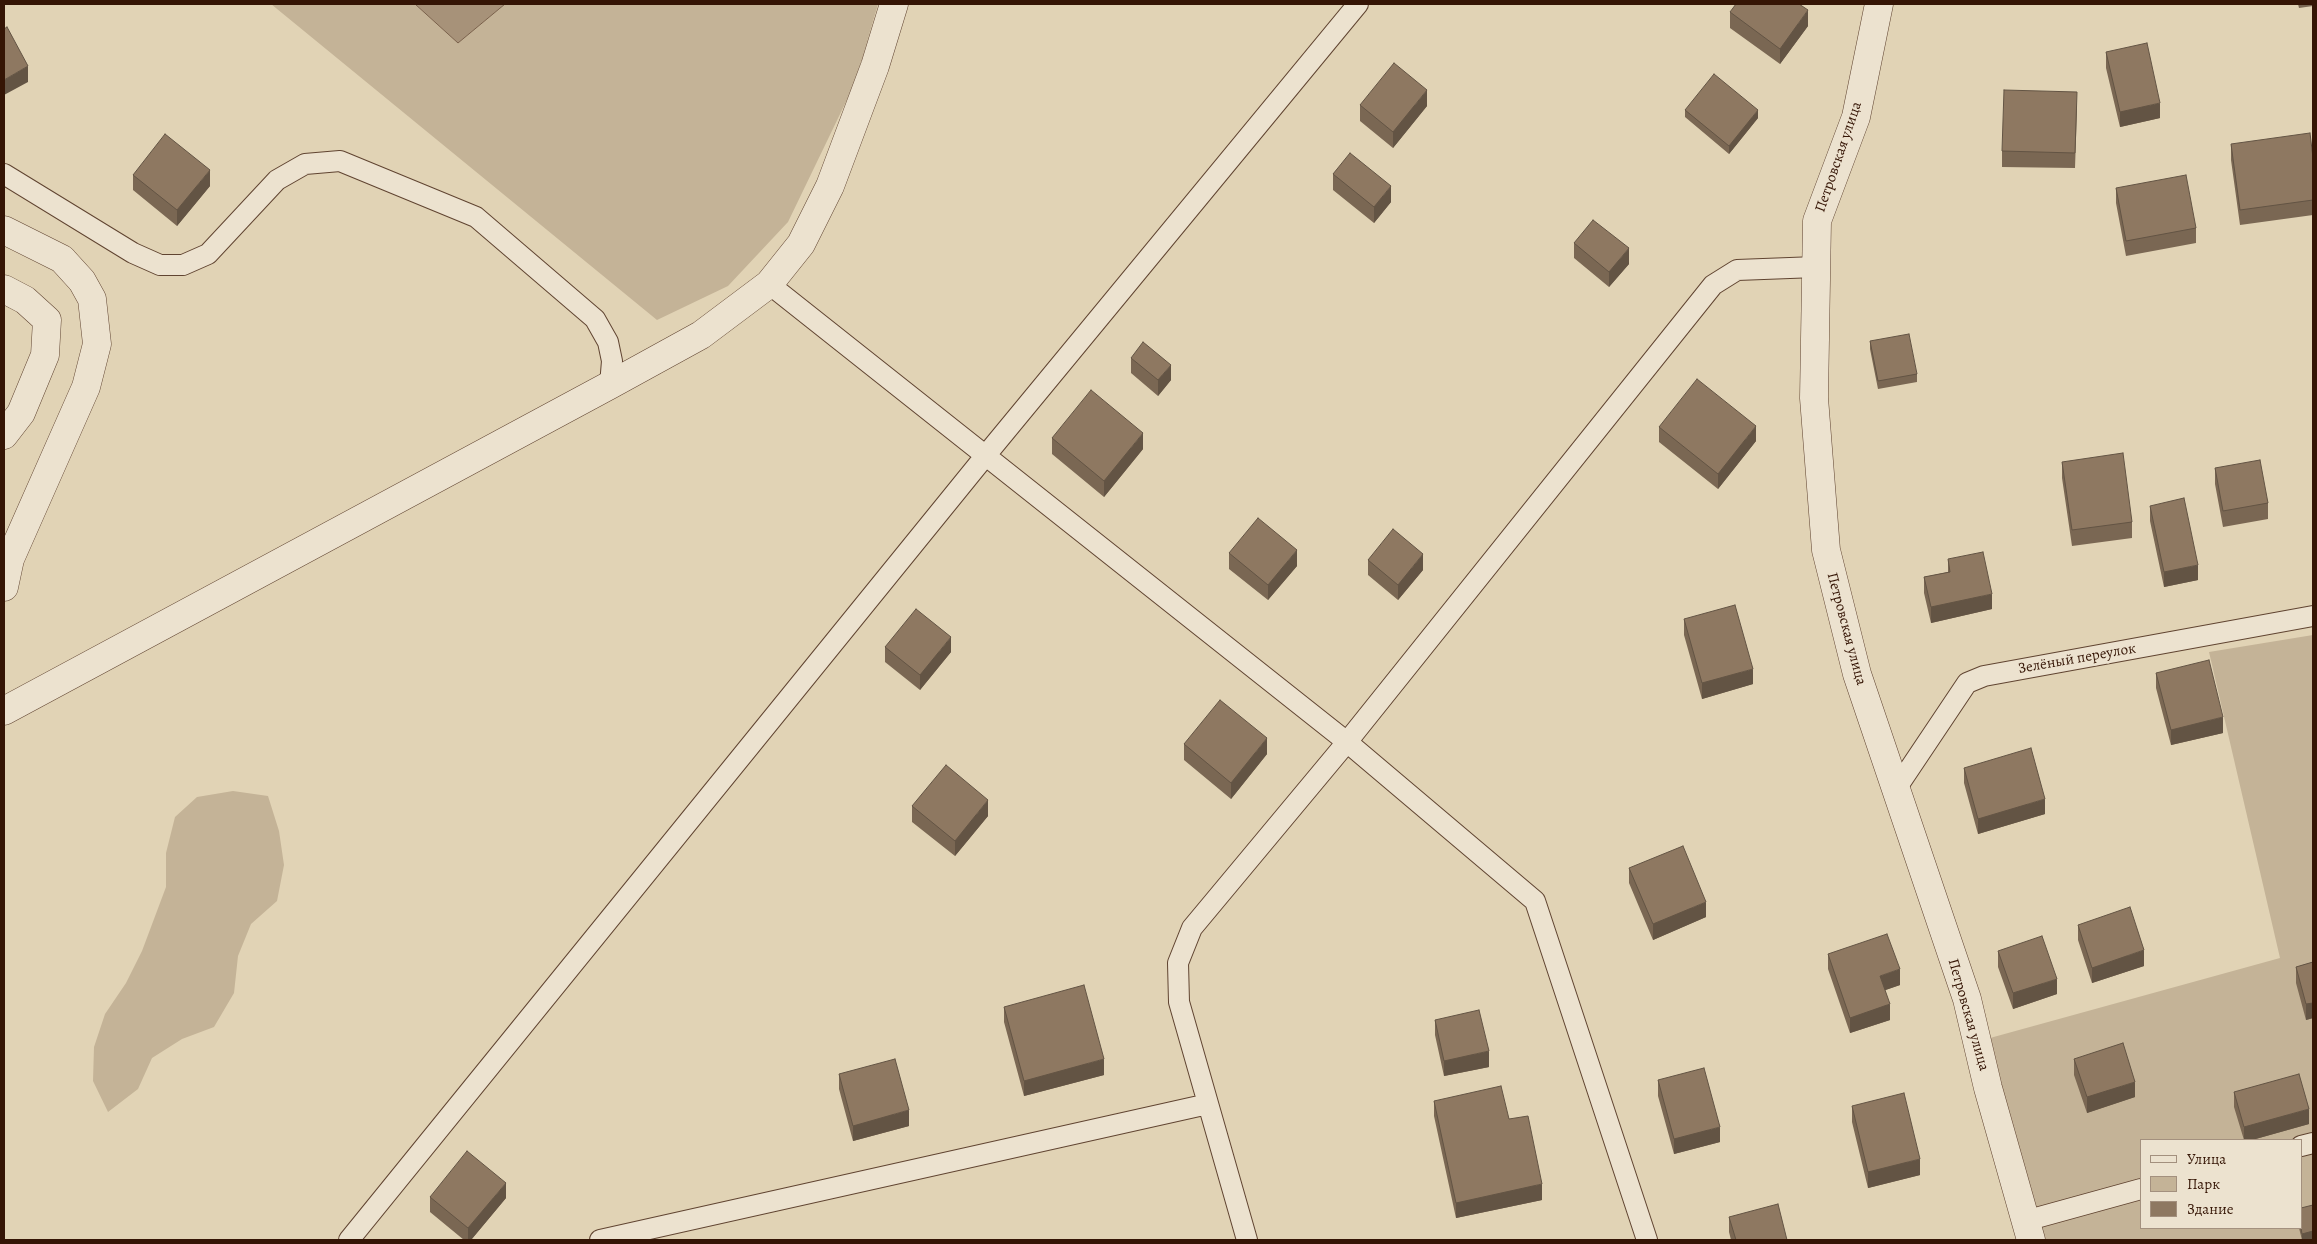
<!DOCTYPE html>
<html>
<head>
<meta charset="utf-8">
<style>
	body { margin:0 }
	#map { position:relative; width:2317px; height:1244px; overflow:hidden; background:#e1d3b5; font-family:Alegreya,serif }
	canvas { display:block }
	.frame { position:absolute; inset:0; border:5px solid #351505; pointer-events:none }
	.legend { position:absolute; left:2140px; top:1139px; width:162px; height:90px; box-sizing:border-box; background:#ece2cf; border:1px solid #a3907e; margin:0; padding:6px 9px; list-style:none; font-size:15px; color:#351505 }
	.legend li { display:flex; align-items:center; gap:10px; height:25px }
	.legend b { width:25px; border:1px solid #a3907e }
</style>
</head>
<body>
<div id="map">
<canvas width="2317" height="1244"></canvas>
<div class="frame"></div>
<ul class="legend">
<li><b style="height:6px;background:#ece2cf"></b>Улица</li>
<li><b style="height:14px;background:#c4b397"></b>Парк</li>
<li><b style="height:14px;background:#8e7861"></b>Здание</li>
</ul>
</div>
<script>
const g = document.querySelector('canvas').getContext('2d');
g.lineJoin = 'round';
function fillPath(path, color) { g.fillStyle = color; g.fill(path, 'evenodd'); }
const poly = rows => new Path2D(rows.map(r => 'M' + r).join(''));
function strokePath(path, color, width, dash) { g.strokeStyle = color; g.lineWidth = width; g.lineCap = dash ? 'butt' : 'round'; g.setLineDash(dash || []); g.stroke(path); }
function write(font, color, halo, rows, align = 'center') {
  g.font = font + ' Alegreya,serif'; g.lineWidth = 5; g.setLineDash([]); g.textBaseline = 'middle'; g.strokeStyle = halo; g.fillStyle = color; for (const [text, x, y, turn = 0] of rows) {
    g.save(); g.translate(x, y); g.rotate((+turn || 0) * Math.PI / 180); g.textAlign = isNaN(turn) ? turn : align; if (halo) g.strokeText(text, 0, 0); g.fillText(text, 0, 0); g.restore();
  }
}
const green = poly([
	[271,4,415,4,458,43,505,4,878,4,855,83,788,222,728,286,657,320],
	[2313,635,2313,1240,2042,1240,2021,1181,1990,1038,2280,958,2209,652],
	[2141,1140,2301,1140,2301,1228,2141,1228],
	[233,791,268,796,279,831,284,865,277,901,251,924,238,956,234,993,214,1027,182,1039,152,1058,138,1089,108,1112,93,1081,94,1047,105,1014,126,983,142,951,166,887,166,853,175,817,197,797]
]);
const water = poly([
	[415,4,505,4,458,43,415,4]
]);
const service = poly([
	[4,174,133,253,160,265,183,265,208,254,277,180,305,164,340,161,476,217,595,319,608,342,612,361,610,385],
	[769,284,1347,742,1535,901,1647,1240],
	[1894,787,1902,780,1967,683,1984,676,2313,616],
	[2301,1146,2313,1143],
	[2025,1221,2141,1189],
	[349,1240,986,455,1358,4],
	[600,1240,1208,1104],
	[1247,1240,1179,1002,1178,963,1192,928,1347,742,1713,285,1737,270,1816,267]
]);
const minor = poly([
	[1879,4,1856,117,1817,221,1814,398,1826,550,1857,674,1967,999,1988,1088,2031,1240],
	[4,230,62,259,82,281,92,299,97,344,86,387,10,559,4,587],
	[4,289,25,300,47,320,45,355,21,413,4,435],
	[4,711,610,385,701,335,769,284,801,244,830,186,875,66,894,4]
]);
const wall = poly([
	[2298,4,2313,4,2313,6,2299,8],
	[1730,12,1808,26,1780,64,1730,28],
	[2106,52,2160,118,2120,127,2106,68],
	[1360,105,1427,106,1393,148,1360,121],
	[2077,108,2075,168,2002,167,2002,151],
	[1685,110,1758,118,1729,154,1685,117],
	[2231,144,2313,158,2313,215,2240,225,2231,160],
	[1333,174,1391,202,1374,223,1333,190],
	[133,175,210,186,177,226,133,190],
	[2116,188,2196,228,2196,243,2126,256,2116,203],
	[1574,243,1629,264,1609,287,1574,258],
	[1870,341,1917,374,1917,382,1878,389,1870,349],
	[1131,358,1171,380,1158,396,1131,373],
	[1659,427,1756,441,1718,489,1659,442],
	[1052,438,1143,449,1104,497,1052,454],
	[2062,462,2132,522,2132,538,2072,546,2062,478],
	[2215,468,2268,503,2268,519,2223,527,2215,484],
	[2150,506,2198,580,2164,587,2150,521],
	[1229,553,1297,566,1268,600,1229,569],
	[1948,559,1992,609,1931,623,1924,593,1924,577,1948,572],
	[1368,560,1423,570,1398,600,1368,575],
	[1684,619,1753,684,1702,699,1684,635],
	[885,647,951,652,920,690,885,662],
	[2156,673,2223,733,2171,745,2156,688],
	[1184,744,1267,754,1231,799,1184,760],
	[1964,768,2045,814,1978,834,1964,783],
	[912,806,988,816,955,856,912,822],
	[1629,868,1706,917,1653,940,1629,883],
	[2078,925,2144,966,2092,983,2078,940],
	[1998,951,2057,994,2013,1009,1998,967],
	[1828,954,1900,985,1885,990,1890,1020,1850,1033,1828,969],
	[2313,962,2313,1018,2306,1020,2296,983,2296,967],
	[1004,1007,1104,1075,1024,1096,1004,1022],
	[1435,1020,1489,1067,1444,1076,1435,1035],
	[2074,1059,2135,1097,2087,1113,2074,1075],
	[839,1074,909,1126,853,1141,839,1089],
	[1658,1080,1720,1142,1674,1154,1658,1096],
	[2234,1092,2309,1124,2252,1140,2244,1140,2234,1107],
	[1434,1101,1509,1119,1542,1200,1456,1218,1434,1116],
	[1852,1106,1920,1175,1868,1188,1852,1122],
	[430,1197,506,1198,471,1240,464,1240,430,1212],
	[2313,1205,2313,1239,2308,1240,2302,1240,2299,1228,2301,1228],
	[1729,1217,1787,1240,1731,1240,1729,1232]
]);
const shadedWall = poly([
	[1808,10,1808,26,1780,64,1780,49],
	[28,66,28,82,4,95,4,80],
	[1427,90,1427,106,1393,148,1393,132],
	[2160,103,2160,118,2120,127,2120,112],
	[1758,110,1758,118,1729,154,1729,146],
	[210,170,210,186,177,226,177,210],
	[1391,186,1391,202,1374,223,1374,207],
	[1629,248,1629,264,1609,287,1609,272],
	[1171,365,1171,380,1158,396,1158,380],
	[1756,426,1756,441,1718,489,1718,474],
	[1143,433,1143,449,1104,497,1104,481],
	[1297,550,1297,566,1268,600,1268,585],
	[1423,554,1423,570,1398,600,1398,585],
	[2198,565,2198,580,2164,587,2164,572],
	[1992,594,1992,609,1931,623,1931,607],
	[951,637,951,652,920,690,920,675],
	[1753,669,1753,684,1702,699,1702,683],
	[2223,717,2223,733,2171,745,2171,730],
	[1267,738,1267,754,1231,799,1231,783],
	[2045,799,2045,814,1978,834,1978,819],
	[988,800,988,816,955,856,955,841],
	[1706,902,1706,917,1653,940,1653,924],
	[2144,950,2144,966,2092,983,2092,968],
	[1900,969,1900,985,1880,992,1880,976],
	[2057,979,2057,994,2013,1009,2013,993],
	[2313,1003,2313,1018,2306,1020,2306,1004],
	[1890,1004,1890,1020,1850,1033,1850,1018],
	[1489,1051,1489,1067,1444,1076,1444,1061],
	[1104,1059,1104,1075,1024,1096,1024,1081],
	[2135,1082,2135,1097,2087,1113,2087,1097],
	[2309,1109,2309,1124,2252,1140,2244,1140,2244,1127],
	[909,1110,909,1126,853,1141,853,1126],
	[1720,1127,1720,1142,1674,1154,1674,1139],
	[1920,1159,1920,1175,1868,1188,1868,1172],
	[506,1183,506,1198,471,1240,468,1240,468,1228],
	[1542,1184,1542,1200,1456,1218,1456,1203],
	[2313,1231,2313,1239,2308,1240,2302,1240,2302,1234]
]);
const building = poly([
	[1736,4,1799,4,1808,10,1780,49,1730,12,1736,4],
	[7,27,28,66,4,80,4,29,7,27],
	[2147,43,2160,103,2120,112,2106,52,2147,43],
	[1394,63,1427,90,1393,132,1360,105,1394,63],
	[1714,74,1758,110,1729,146,1685,110,1714,74],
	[2004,90,2077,92,2075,153,2002,151,2004,90],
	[2310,133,2313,158,2313,200,2240,210,2231,144,2310,133],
	[165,134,210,170,177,210,133,175,165,134],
	[1350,153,1391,186,1374,207,1333,174,1350,153],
	[2186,175,2196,228,2126,241,2116,188,2186,175],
	[1593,220,1629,248,1609,272,1574,243,1593,220],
	[1909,334,1917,374,1878,381,1870,341,1909,334],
	[1143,342,1171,365,1158,380,1131,358,1143,342],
	[1697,379,1756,426,1718,474,1659,427,1697,379],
	[1091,390,1143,433,1104,481,1052,438,1091,390],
	[2123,453,2132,522,2072,530,2062,462,2123,453],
	[2260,460,2268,503,2223,511,2215,468,2260,460],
	[2184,498,2198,565,2164,572,2150,506,2184,498],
	[1258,518,1297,550,1268,585,1229,553,1258,518],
	[1393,529,1423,554,1398,585,1368,560,1393,529],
	[1983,552,1992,594,1931,607,1924,577,1950,572,1948,559,1983,552],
	[1735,605,1753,669,1702,683,1684,619,1735,605],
	[916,609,951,637,920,675,885,647,916,609],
	[2209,660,2223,717,2171,730,2156,673,2209,660],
	[1220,700,1267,738,1231,783,1184,744,1220,700],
	[2031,748,2045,799,1978,819,1964,768,2031,748],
	[946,765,988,800,955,841,912,806,946,765],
	[1683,846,1706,902,1653,924,1629,868,1683,846],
	[2130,907,2144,950,2092,968,2078,925,2130,907],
	[1887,934,1900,969,1880,976,1890,1004,1850,1018,1828,954,1887,934],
	[2042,936,2057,979,2013,993,1998,951,2042,936],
	[2313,962,2313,1003,2306,1004,2296,967,2313,962],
	[1084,985,1104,1059,1024,1081,1004,1007,1084,985],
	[1479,1010,1489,1051,1444,1061,1435,1020,1479,1010],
	[2123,1043,2135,1082,2087,1097,2074,1059,2123,1043],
	[895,1059,909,1110,853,1126,839,1074,895,1059],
	[1704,1068,1720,1127,1674,1139,1658,1080,1704,1068],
	[2299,1074,2309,1109,2244,1127,2234,1092,2299,1074],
	[1501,1086,1509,1119,1528,1116,1542,1184,1456,1203,1434,1101,1501,1086],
	[1904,1093,1920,1159,1868,1172,1852,1106,1904,1093],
	[467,1151,506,1183,468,1228,430,1197,467,1151],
	[1778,1204,1787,1240,1736,1240,1729,1217,1778,1204],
	[2313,1205,2313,1231,2302,1234,2301,1228,2301,1208,2313,1205]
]);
const streetNames = [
	["Петровская улица",1839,157,-71],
	["Петровская улица",1846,629,75],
	["Зелёный переулок",2077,659,-10],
	["Петровская улица",1968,1015,74]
];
fillPath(green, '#c4b397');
fillPath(water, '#a79279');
strokePath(water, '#79604b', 1);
strokePath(service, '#604431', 22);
strokePath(minor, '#604431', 29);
strokePath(service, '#ece2cf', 20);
strokePath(minor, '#ece2cf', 28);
fillPath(wall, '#7a6753');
fillPath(shadedWall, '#635444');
fillPath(building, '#8e7861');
strokePath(building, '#635444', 1);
write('15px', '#351505', '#ece2cf', streetNames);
</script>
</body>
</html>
